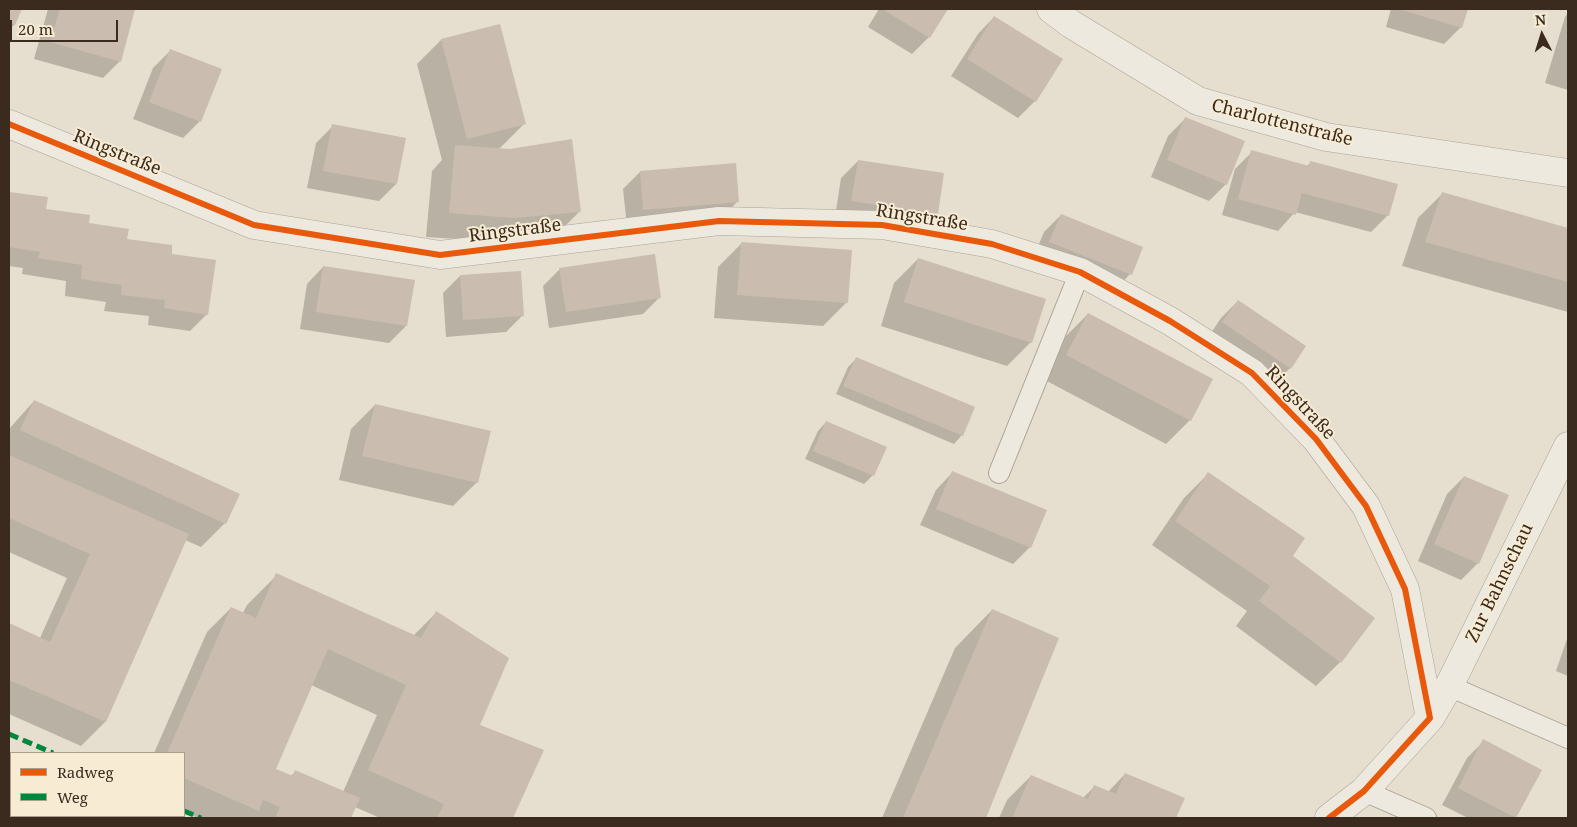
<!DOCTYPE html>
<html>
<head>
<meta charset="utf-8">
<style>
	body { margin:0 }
	#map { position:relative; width:1577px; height:827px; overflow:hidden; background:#e6dece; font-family:"Noto Serif",serif }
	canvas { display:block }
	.frame { position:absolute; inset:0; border:10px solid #3a2b1e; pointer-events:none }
	.legend { position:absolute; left:10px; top:752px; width:175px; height:65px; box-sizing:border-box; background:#f7ecd3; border:1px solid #ab9f8b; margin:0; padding:6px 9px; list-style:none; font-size:15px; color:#3a2b1e }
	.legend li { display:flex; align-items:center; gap:10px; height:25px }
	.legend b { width:25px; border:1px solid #ab9f8b }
	.north { position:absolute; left:1517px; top:10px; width:50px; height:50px; -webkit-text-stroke:4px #f7ecd3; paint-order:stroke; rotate:355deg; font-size:14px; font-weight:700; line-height:20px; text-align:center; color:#3a2b1e }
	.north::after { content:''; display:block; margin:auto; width:18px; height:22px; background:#3a2b1e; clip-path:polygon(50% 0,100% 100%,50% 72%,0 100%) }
	.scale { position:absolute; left:10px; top:20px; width:108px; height:22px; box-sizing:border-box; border:2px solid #3a2b1e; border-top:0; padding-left:6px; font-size:15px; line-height:18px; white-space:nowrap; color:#3a2b1e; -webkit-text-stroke:4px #f7ecd3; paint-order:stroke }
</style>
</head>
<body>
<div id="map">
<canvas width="1577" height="827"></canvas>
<div class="frame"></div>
<ul class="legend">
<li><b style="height:6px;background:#e8590c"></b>Radweg</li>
<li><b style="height:6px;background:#00873e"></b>Weg</li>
</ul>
<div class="north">N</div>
<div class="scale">20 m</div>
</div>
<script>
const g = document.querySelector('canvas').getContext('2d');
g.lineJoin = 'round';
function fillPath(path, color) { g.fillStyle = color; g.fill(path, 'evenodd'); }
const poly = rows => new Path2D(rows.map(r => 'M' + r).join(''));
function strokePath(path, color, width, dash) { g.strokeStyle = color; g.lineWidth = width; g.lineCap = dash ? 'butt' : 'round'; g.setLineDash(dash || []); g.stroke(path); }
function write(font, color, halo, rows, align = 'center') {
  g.font = font + ' "Noto Serif",serif'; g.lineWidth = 4; g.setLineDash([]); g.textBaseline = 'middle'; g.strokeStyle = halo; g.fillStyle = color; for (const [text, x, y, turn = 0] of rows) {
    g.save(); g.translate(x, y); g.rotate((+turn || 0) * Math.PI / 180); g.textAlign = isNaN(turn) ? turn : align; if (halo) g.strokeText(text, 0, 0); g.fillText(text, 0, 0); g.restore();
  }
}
const shadow = poly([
	[9,9,21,9,14,25,9,30],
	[48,9,134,9,120,61,103,78,34,59],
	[879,9,947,9,929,37,912,54,868,27],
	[1391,9,1466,9,1461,27,1444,44,1386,27],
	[1568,13,1568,90,1545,83,1565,17],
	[994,17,1061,59,1035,101,1018,118,951,76,978,34],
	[441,40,524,124,498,150,579,212,555,236,489,241,426,237,432,171,442,160,417,64],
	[170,51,200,121,183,138,133,119,153,68],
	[1185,119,1226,184,1209,201,1151,177,1168,136],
	[333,126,396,184,379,201,307,188,316,143],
	[1252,152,1306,167,1311,162,1388,215,1371,232,1295,212,1278,231,1222,215,1235,169],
	[858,161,937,214,920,230,835,217,841,178],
	[640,172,738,201,721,218,627,226,623,189],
	[9,193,46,198,44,210,87,224,126,240,171,255,207,314,190,331,148,325,149,316,104,311,106,302,65,296,66,281,22,274,23,268,9,266],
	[1442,194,1568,230,1568,312,1402,266,1418,218],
	[1061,215,1130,274,1114,291,1033,258,1044,232],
	[742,243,847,302,823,326,714,318,718,267],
	[918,259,1031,342,1007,366,881,326,894,283],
	[323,267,406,326,389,343,300,329,307,284],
	[560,269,660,297,643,314,549,328,543,286],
	[519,272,523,315,506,332,446,337,443,293,460,276],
	[1238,301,1305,347,1290,368,1273,385,1207,339,1221,318],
	[1088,314,1190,420,1166,444,1043,379,1064,338],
	[856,359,962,435,954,444,836,394,848,367],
	[34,401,225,523,201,547,185,540,105,722,81,746,9,714,9,625,40,638,67,578,9,552,9,429],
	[375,405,477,482,453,506,339,480,351,429],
	[826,422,885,447,872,476,864,484,805,459,818,431],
	[952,473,1030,547,1013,564,920,525,936,490],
	[1208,474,1291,556,1340,662,1316,686,1236,626,1247,611,1152,545,1184,498],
	[1464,477,1478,563,1461,580,1418,561,1447,494],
	[277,575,413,636,436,613,479,725,542,750,511,818,380,818,355,807,350,818,198,818,184,812,184,753,154,753,207,632,231,608,243,613,247,605],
	[311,685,377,715,343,792,295,772,291,776,275,770],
	[992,610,1058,639,985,818,882,818,955,648],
	[1568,636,1568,676,1556,671],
	[1484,741,1540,771,1514,818,1468,818,1442,805,1467,758],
	[1125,774,1183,799,1175,818,999,818,1007,800,1031,776,1083,798,1094,787,1108,792]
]);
const building = poly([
	[9,9,22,9,15,25,9,22],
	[60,9,135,9,121,62,50,42],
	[882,9,948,9,930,38],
	[1399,9,1468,9,1462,28],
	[994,16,1063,59,1036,102,967,59],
	[500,24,526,124,467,139,441,39],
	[170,49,222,69,201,122,149,102],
	[1185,117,1245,141,1227,185,1167,160],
	[332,124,406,138,397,184,323,171],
	[572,139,581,212,514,218,449,213,455,145,510,149],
	[1251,150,1309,166,1310,161,1398,184,1389,216,1302,193,1296,215,1238,199],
	[858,160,944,173,938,214,851,201],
	[736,163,739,202,643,210,640,171],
	[9,192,48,197,46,209,90,215,89,223,129,229,127,239,172,245,172,254,216,260,208,315,164,308,165,300,121,295,122,285,81,279,82,265,38,258,40,252,9,247],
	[1442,192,1568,228,1568,282,1425,242],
	[1061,214,1143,247,1132,275,1049,242],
	[741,242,852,250,848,303,737,295],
	[655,254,661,298,566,312,559,268],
	[918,258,1046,299,1032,343,904,302],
	[323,266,415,280,407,326,316,312],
	[521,271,524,316,463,320,460,275],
	[1238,300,1306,346,1291,369,1222,322],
	[1088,313,1213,379,1191,421,1066,355],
	[856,357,975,407,963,436,843,386],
	[34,400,240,494,226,524,20,430],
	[375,404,491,431,478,483,362,456],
	[826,421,887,447,874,476,813,451],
	[9,455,189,534,106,722,9,680,9,623,50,642,90,554,9,518],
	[952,471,1047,510,1031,548,936,509],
	[1208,472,1305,538,1293,556,1375,618,1341,663,1259,601,1270,586,1175,521],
	[1464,476,1509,495,1479,564,1434,544],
	[276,573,421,638,436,611,509,658,480,725,544,750,513,818,437,818,444,804,368,770,406,685,328,649,276,769,293,776,295,770,360,798,351,818,275,818,280,807,263,800,259,811,184,778,184,753,167,753,231,607,256,618],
	[992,609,1059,638,986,818,903,818],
	[1483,739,1542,770,1516,818,1458,788],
	[1125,773,1185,798,1176,818,1012,818,1031,775,1088,799,1094,785,1116,794]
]);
const service = poly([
	[999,473,1080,272],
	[1449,686,1568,738],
	[1364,791,1426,818]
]);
const minor = poly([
	[1051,9,1071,24,1198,101,1326,137,1568,173],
	[9,124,254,225,440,255,719,221,882,225,992,244,1080,272,1170,321,1252,373,1316,439,1366,506,1405,589,1430,718,1364,791,1329,818],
	[1430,718,1449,686,1568,446]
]);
const quiet = poly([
	[9,734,53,753],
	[184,811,201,818]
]);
const cycleway = poly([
	[9,124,254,225,440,255,719,221,882,225,992,244,1080,272,1170,321,1252,373,1316,439,1366,506,1405,589,1430,718,1364,791,1329,818]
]);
const streetNames = [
	["Charlottenstraße",1282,123,14],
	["Ringstraße",117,153,22],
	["Ringstraße",922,218,9],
	["Ringstraße",515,231,-7],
	["Ringstraße",1300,403,47],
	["Zur Bahnschau",1500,583,-64]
];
fillPath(shadow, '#0003');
fillPath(building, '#cabcae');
strokePath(service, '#aba396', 22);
strokePath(minor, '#aba396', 29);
strokePath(service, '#eee9df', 20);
strokePath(minor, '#eee9df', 28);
strokePath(quiet, '#00873e', 5, [10, 5]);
strokePath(cycleway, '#e8590c', 6);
write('18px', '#3a2b1e', '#f7ecd3', streetNames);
</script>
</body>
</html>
